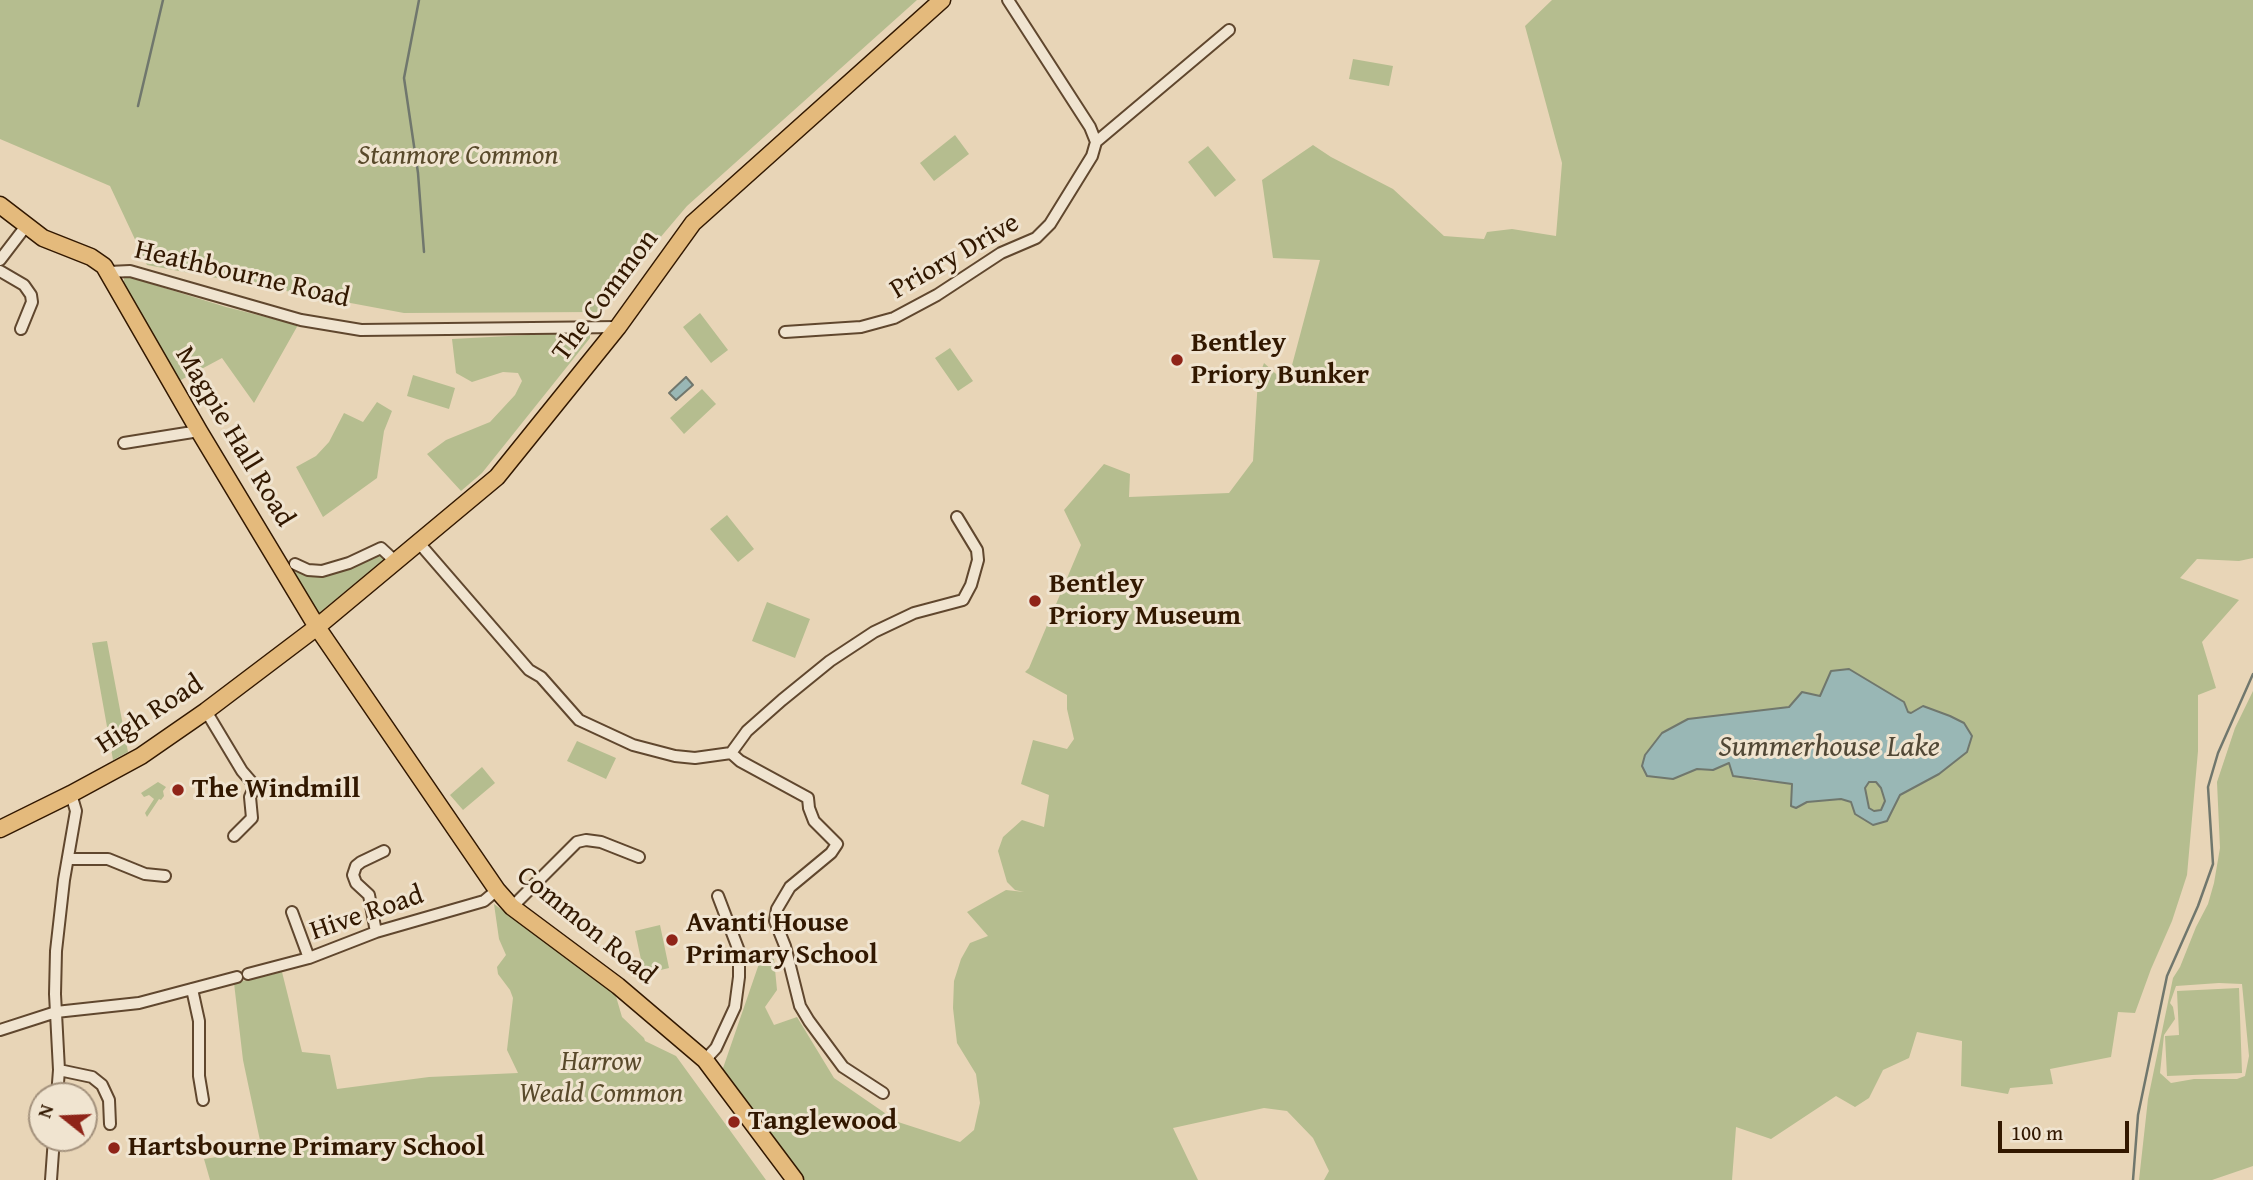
<!DOCTYPE html>
<html>
<head>
<meta charset="utf-8">
<style>
	body { margin:0 }
	#map { position:relative; width:2253px; height:1180px; overflow:hidden; background:#e8d5b7; font-family:"Gentium Book Plus",serif }
	canvas { display:block }
	.north { position:absolute; left:28px; top:1082px; width:70px; height:70px; box-sizing:border-box; background:#f0e4d0; border:2px solid #a4927d; border-radius:50%; rotate:288deg; font-size:19px; font-weight:700; line-height:28px; text-align:center; color:#321800 }
	.north::after { content:''; display:block; margin:auto; width:24px; height:32px; background:#8f2418; clip-path:polygon(50% 0,100% 100%,50% 72%,0 100%) }
	.scale { position:absolute; left:1998px; top:1121px; width:131px; height:32px; box-sizing:border-box; border:4px solid #321800; border-top:0; padding-left:9px; font-size:21px; line-height:24px; white-space:nowrap; color:#321800; -webkit-text-stroke:5px #f0e4d0; paint-order:stroke }
</style>
</head>
<body>
<div id="map">
<canvas width="2253" height="1180"></canvas>
<div class="north">N</div>
<div class="scale">100 m</div>
</div>
<script>
const g = document.querySelector('canvas').getContext('2d');
g.lineJoin = 'round';
function fillPath(path, color) { g.fillStyle = color; g.fill(path, 'evenodd'); }
const poly = rows => new Path2D(rows.map(r => 'M' + r).join(''));
function strokePath(path, color, width, dash) { g.strokeStyle = color; g.lineWidth = width; g.lineCap = dash ? 'butt' : 'round'; g.setLineDash(dash || []); g.stroke(path); }
function write(font, color, halo, rows, align = 'center') {
  g.font = font + ' "Gentium Book Plus",serif'; g.lineWidth = 6; g.setLineDash([]); g.textBaseline = 'middle'; g.strokeStyle = halo; g.fillStyle = color; for (const [text, x, y, turn = 0] of rows) {
    g.save(); g.translate(x, y); g.rotate((+turn || 0) * Math.PI / 180); g.textAlign = isNaN(turn) ? turn : align; if (halo) g.strokeText(text, 0, 0); g.fillText(text, 0, 0); g.restore();
  }
}
const green = poly([
	[0,0,917,0,687,206,597,312,404,313,147,265,110,186,0,139],
	[1552,0,2253,0,2253,558,2239,561,2197,559,2180,578,2239,600,2202,642,2216,688,2198,695,2198,751,2187,875,2172,921,2151,969,2135,1013,2118,1012,2111,1057,2050,1069,2053,1084,2010,1088,2008,1094,1961,1086,1962,1041,1917,1032,1909,1058,1883,1070,1869,1098,1855,1107,1836,1096,1771,1139,1736,1127,1732,1180,1324,1180,1329,1171,1313,1138,1287,1111,1264,1108,1173,1128,1198,1180,803,1180,722,1071,762,955,774,959,777,990,765,1007,774,1025,797,1017,834,1078,898,1122,960,1142,974,1130,980,1103,976,1074,957,1043,953,1008,954,981,961,959,970,943,988,936,967,912,1006,890,1024,892,1015,890,1007,882,998,851,1003,837,1022,820,1044,827,1049,795,1021,784,1033,740,1067,749,1074,739,1067,709,1067,695,1025,672,1029,668,1081,545,1064,510,1104,464,1130,474,1129,497,1229,493,1253,461,1258,379,1264,363,1287,384,1320,260,1273,258,1262,180,1313,145,1331,157,1393,189,1444,236,1484,239,1487,232,1512,229,1556,236,1562,163,1525,26],
	[1880,689,1904,702,1908,712,1967,752,1917,786,1900,795,1890,816,1878,822,1851,802,1841,799,1807,802,1793,790,1792,784,1752,780,1730,763,1713,770,1697,769,1662,733,1688,719,1776,710,1820,697],
	[1353,59,1393,66,1389,86,1349,79],
	[955,135,969,154,934,181,920,163],
	[1208,146,1236,180,1215,197,1188,162],
	[129,277,226,307,298,325,254,403,222,358,179,381,124,286,124,278],
	[700,313,728,350,711,363,683,327],
	[584,332,590,333,590,338,482,473,461,491,427,454,446,440,490,422,515,395,522,381,518,373,503,372,472,382,456,373,452,339],
	[950,348,973,381,958,391,935,358],
	[413,375,455,388,449,409,407,396],
	[702,389,716,404,684,434,670,418],
	[377,402,392,411,384,431,377,478,323,517,296,467,316,456,329,442,344,413,363,422],
	[727,515,754,549,738,562,710,529],
	[380,553,387,557,319,613,293,572,313,574],
	[767,602,810,619,795,658,752,641],
	[107,641,128,752,113,760,92,643],
	[2253,691,2253,1166,2212,1180,2139,1180,2148,1099,2173,978,2180,967,2196,927,2208,904,2214,883,2220,848,2217,782,2235,728],
	[2219,983,2242,984,2249,1056,2245,1076,2237,1079,2194,1079,2171,1083,2160,1073,2164,1035,2175,1019,2173,1007,2170,1003,2176,986],
	[577,741,616,758,606,779,567,761],
	[482,767,495,783,463,810,450,795],
	[158,782,166,787,163,791,164,796,161,800,159,799,147,817,145,813,154,799,149,795,144,797,141,793],
	[1869,782,1876,782,1881,788,1885,801,1881,810,1874,811,1869,808,1865,788],
	[494,904,615,993,622,1017,644,1038,645,1041,676,1056,766,1180,210,1180,204,1159,262,1150,243,1060,234,983,282,972,302,1052,330,1055,337,1089,429,1077,518,1073,507,1050,513,998,510,990,498,974,497,967,506,955,499,939],
	[660,925,669,968,644,974,635,931],
	[2239,988,2242,1073,2167,1076,2165,1036,2179,1035,2177,991]
]);
const water = poly([
	[686,377,693,385,676,400,669,393,686,377],
	[1849,669,1904,702,1908,712,1911,713,1923,706,1950,716,1964,723,1972,736,1967,752,1939,774,1900,795,1887,821,1873,825,1855,814,1851,802,1841,799,1807,802,1796,808,1791,806,1792,784,1733,776,1729,763,1713,770,1697,769,1673,779,1647,776,1642,766,1645,755,1662,733,1688,719,1789,707,1802,692,1820,696,1831,671,1849,669],
	[1869,782,1876,782,1881,788,1885,801,1881,810,1874,811,1869,808,1865,788,1869,782]
]);
const stream = poly([
	[419,0,404,78,418,173,424,252],
	[138,106,163,0],
	[2133,1180,2138,1115,2167,976,2198,906,2213,864,2208,787,2218,753,2253,674]
]);
const minor = poly([
	[1096,142,1229,30],
	[0,260,26,226],
	[0,271,24,285,31,295,32,302,21,329],
	[109,272,130,271,301,320,361,330,618,327],
	[785,332,861,327,894,318,937,295,1001,253,1036,238,1050,224,1092,156,1096,142,1090,127,1008,0],
	[124,443,199,431],
	[419,543,529,670,541,677,579,720,633,745,675,756,695,758,731,753,747,731,782,700,830,661,874,632,914,613,963,600,971,585,978,560,977,550,957,517],
	[295,564,308,570,322,571,349,563,381,548,396,562],
	[206,711,242,771,255,786,250,797,252,818,234,836],
	[731,753,740,761,808,798,809,808,814,821,837,844,831,853,790,887,777,909,775,921,785,946,800,1006,809,1021,843,1067,883,1093],
	[68,859,108,859,145,874,165,876],
	[512,907,577,842,586,840,601,842,639,857],
	[292,912,309,958],
	[376,932,369,895,356,883,353,875,356,866,361,862,384,851],
	[248,974,309,958,376,932,484,901,497,890],
	[192,989,199,1021,199,1076,203,1100],
	[0,1030,56,1012,139,1003,237,977],
	[705,1060,716,1048,735,1007,739,977,739,951,718,896],
	[59,1070,92,1077,102,1085,109,1100,110,1124],
	[57,1096,59,1070,55,994,56,951,64,880,76,811,71,794],
	[51,1180,54,1138]
]);
const primary = poly([
	[0,205,43,238,91,257,104,266,199,431,317,627,497,890,512,907,618,986,705,1060,795,1180],
	[0,829,71,794,141,756,206,711,317,627,497,477,618,327,693,223,942,0]
]);
const markers = [
	[1177,360,7,"#8f2418"],
	[1035,601,7,"#8f2418"],
	[178,790,7,"#8f2418"],
	[672,940,7,"#8f2418"],
	[734,1122,7,"#8f2418"],
	[114,1148,7,"#8f2418"]
];
const parkNames = [
	["Stanmore Common",458,157],
	["Harrow",601,1063],
	["Weald Common",601,1095]
];
const streetNames = [
	["Priory Drive",955,257,-30],
	["Heathbourne Road",242,275,13],
	["The Common",606,296,-53],
	["Magpie Hall Road",234,437,59],
	["High Road",150,715,-33],
	["Hive Road",367,914,-19],
	["Common Road",586,926,39]
];
const poiNames = [
	["Bentley",1191,344],
	["Priory Bunker",1191,376],
	["Bentley",1049,585],
	["Priory Museum",1049,617],
	["The Windmill",192,790],
	["Avanti House",686,924],
	["Primary School",686,956],
	["Tanglewood",748,1122],
	["Hartsbourne Primary School",128,1148]
];
const waterNames = [
	["Summerhouse Lake",1829,748]
];
fillPath(green, '#b5bd8f');
fillPath(water, '#99b7b5');
strokePath(water, '#70776d', 2);
strokePath(stream, '#70776d', 2.5);
strokePath(minor, '#60472e', 14);
strokePath(primary, '#321800', 19);
strokePath(minor, '#f0e4d0', 10);
strokePath(primary, '#e4ba7c', 16);
for (const [x, y, r, color] of markers) { const dot = new Path2D(); dot.arc(x, y, r, 0, 2 * Math.PI); g.fillStyle = color; g.fill(dot); strokePath(dot, '#f0e4d0', 2.5); }
write('italic 28px', '#594a2b', '#f0e4d0', parkNames);
write('28px', '#321800', '#f0e4d0', streetNames);
write('bold 28px', '#321800', '#f0e4d0', poiNames, 'left');
write('italic 30px', '#514836', '#f0e4d0', waterNames);
</script>
</body>
</html>
